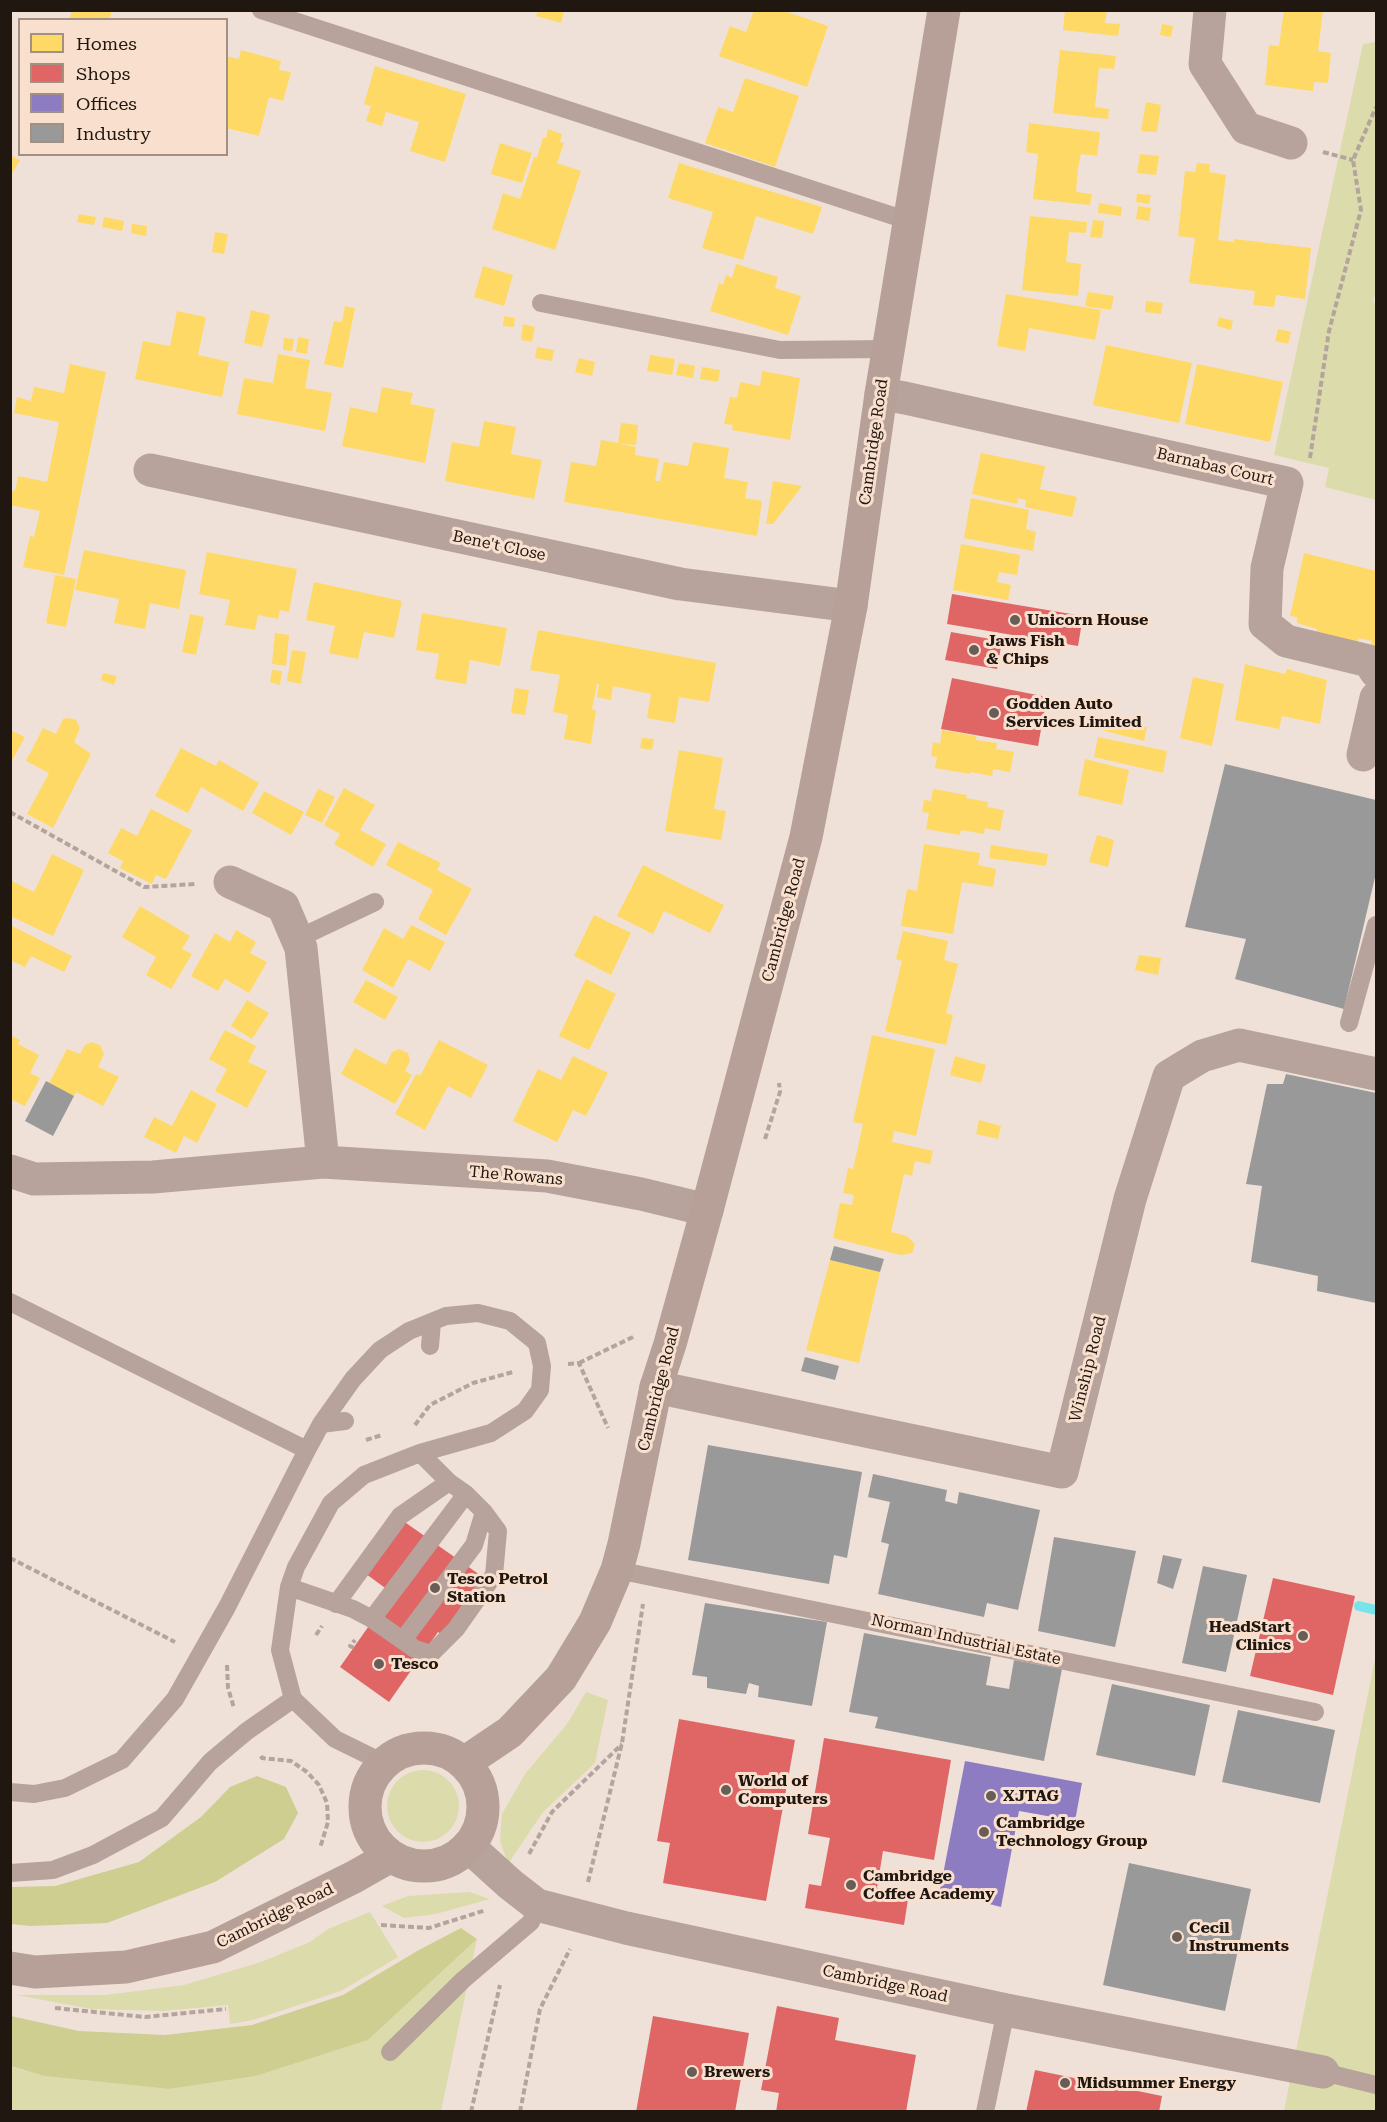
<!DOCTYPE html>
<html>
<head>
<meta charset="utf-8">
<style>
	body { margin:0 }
	#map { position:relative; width:1387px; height:2122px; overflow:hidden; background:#efe1d8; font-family:"Roboto Serif",serif }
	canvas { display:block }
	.frame { position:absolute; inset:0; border:12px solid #201711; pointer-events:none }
	.legend { position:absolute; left:18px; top:18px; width:210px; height:138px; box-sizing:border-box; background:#f9e0ce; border:2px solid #a29082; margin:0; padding:8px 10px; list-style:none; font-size:18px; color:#201711 }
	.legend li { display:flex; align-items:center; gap:12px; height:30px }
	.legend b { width:30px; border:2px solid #a29082 }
</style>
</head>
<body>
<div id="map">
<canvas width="1387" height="2122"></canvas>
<div class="frame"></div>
<ul class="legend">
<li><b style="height:16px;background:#ffd966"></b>Homes</li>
<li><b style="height:16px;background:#e06666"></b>Shops</li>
<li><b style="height:16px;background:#8e7cc3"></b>Offices</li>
<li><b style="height:16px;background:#999"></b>Industry</li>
</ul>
</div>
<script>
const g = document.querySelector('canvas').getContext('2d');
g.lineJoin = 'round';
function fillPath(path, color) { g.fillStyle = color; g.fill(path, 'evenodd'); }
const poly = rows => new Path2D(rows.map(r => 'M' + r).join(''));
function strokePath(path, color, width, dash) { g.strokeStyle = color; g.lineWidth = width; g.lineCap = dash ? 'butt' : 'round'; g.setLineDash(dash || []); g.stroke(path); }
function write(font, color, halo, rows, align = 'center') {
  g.font = font + ' "Roboto Serif",serif'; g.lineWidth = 6; g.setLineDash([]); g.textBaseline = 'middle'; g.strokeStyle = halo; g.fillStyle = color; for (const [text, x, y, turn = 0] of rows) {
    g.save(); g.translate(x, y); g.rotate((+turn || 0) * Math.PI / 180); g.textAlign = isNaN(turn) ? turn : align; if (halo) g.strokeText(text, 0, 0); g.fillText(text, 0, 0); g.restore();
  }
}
const green = poly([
	[1376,42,1376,290,1373,302,1376,303,1376,500,1325,487,1329,468,1274,455,1363,44],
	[1376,1654,1376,2111,1284,2111],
	[586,1692,608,1700,595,1763,543,1812,508,1864,500,1841,502,1814,525,1774,567,1724],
	'387 1806a36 36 0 1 1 72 0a36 36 0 1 1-72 0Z',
	[469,1892,490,1899,436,1914,404,1918,382,1906,408,1896],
	[370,1912,398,1957,341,1991,253,2020,230,2024,228,2005,163,2011,91,2009,17,1995,105,1995,184,1985,261,1962,310,1942,328,1929],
	[477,1939,441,2111,11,2111,10,2066,44,2076,169,2089,256,2076,368,2040]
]);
const forest = poly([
	[257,1776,286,1787,298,1813,284,1839,215,1882,107,1923,30,1926,11,1924,11,1887,55,1886,139,1862,201,1817,230,1787],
	[461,1928,477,1939,368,2040,256,2076,169,2089,44,2076,11,2066,11,2016,79,2031,165,2035,252,2025,343,1995,419,1950]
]);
const homes = poly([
	[72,10,112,10,109,20,69,20],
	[538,10,564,11,561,23,536,16],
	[754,10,782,10,828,26,807,87,719,56,730,26,746,32],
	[1065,10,1107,10,1105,23,1120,24,1118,36,1063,30],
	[1284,10,1323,10,1318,51,1331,53,1328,83,1314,82,1313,91,1265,85,1269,45,1279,46],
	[1162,24,1173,26,1171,37,1160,35],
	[241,50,281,61,279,70,291,72,283,101,269,97,259,136,226,128,226,56,239,59],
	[1060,50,1116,56,1114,69,1099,68,1095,107,1109,109,1108,119,1053,113],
	[375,66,466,94,445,162,410,151,419,122,386,112,382,126,366,121,371,106,364,104],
	[745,78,799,96,775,167,705,143,718,107,733,112],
	[1146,102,1161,105,1157,132,1141,131],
	[1029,123,1100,132,1097,156,1081,154,1078,168,1076,192,1092,194,1090,205,1033,199,1038,154,1026,152],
	[548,129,562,134,560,142,564,143,557,163,581,171,555,250,492,229,503,193,520,199,534,157,537,157,543,138,546,138],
	[500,143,532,153,522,183,491,174],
	[1140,154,1159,156,1156,175,1137,173],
	[10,155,20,160,10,177],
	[679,163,822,207,813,234,756,216,743,260,702,248,713,212,668,198],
	[1197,163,1210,164,1209,172,1226,175,1218,240,1234,242,1234,239,1311,248,1305,299,1276,295,1274,307,1264,306,1253,305,1255,291,1189,283,1195,238,1178,236,1185,171,1195,172],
	[1137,194,1151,195,1149,204,1136,202],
	[1099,203,1122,207,1121,216,1098,213],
	[1138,206,1151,208,1149,221,1136,219],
	[79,214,96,217,94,225,77,222],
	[1030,216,1087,222,1086,233,1069,232,1066,262,1081,264,1078,296,1022,290],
	[104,217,124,221,122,231,102,227],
	[1093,220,1104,221,1102,238,1090,237],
	[132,224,147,226,146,236,131,233],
	[215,232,228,234,224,254,212,252],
	[736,264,778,277,775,288,801,296,788,335,710,311,719,283,723,285,726,275,732,278],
	[483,266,513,275,504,306,474,297],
	[1088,292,1114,296,1111,310,1085,306],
	[1006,294,1101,310,1095,340,1029,328,1025,351,997,346],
	[1146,301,1163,303,1161,314,1145,312],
	[345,306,355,308,343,368,324,364,334,321,342,322],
	[251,310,270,315,262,347,244,343],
	[177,311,206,317,198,355,229,362,222,397,135,379,143,341,170,346],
	[504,316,515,318,514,327,503,326],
	[1219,317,1233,321,1231,330,1217,326],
	[523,324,535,327,532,342,521,340],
	[1278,329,1291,332,1288,344,1275,341],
	[298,337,309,339,307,354,296,352],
	[284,338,294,339,292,351,283,350],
	[1106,345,1192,363,1179,423,1093,405],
	[537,347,554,350,552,361,535,358],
	[278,354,310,360,305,388,332,393,325,431,237,414,244,378,273,383],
	[650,355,675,359,672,375,647,371],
	[579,358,595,362,592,376,575,372],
	[679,363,695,366,693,378,676,375],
	[70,364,106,372,64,575,23,567,30,536,34,537,40,511,10,505,10,490,15,491,18,476,47,482,59,422,14,413,17,397,31,401,34,387,64,393],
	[1197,364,1283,382,1270,442,1185,424],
	[702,367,720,370,718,382,700,379],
	[762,371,800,378,790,440,732,430,733,425,724,424,730,397,737,398,740,382,760,386],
	[382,387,413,393,410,404,435,409,425,463,342,446,350,407,377,413],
	[484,421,516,427,511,454,542,460,534,499,445,481,452,442,479,447],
	[621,423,638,425,636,445,620,444,636,447,635,455,659,459,655,481,660,481,664,462,688,466,693,442,729,448,724,478,748,482,745,498,762,501,757,536,564,502,571,462,596,466,601,440,618,443],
	[981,453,1045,466,1040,489,1077,497,1072,517,1025,507,1026,500,1018,498,1017,504,972,494],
	[773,481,802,486,773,524,766,524],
	[971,498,1029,510,1026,529,1036,532,1033,551,964,538],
	[961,544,1020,555,1017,575,999,572,997,582,1011,585,1008,600,953,590],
	[84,550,186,570,179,609,150,603,145,629,114,623,119,599,75,590],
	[207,552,297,569,289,612,280,610,278,619,258,615,255,630,225,625,230,600,199,594],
	[1304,553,1376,571,1376,649,1371,648,1372,641,1359,638,1356,644,1316,634,1317,629,1297,623,1297,617,1290,616],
	[55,575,76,579,66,627,46,623],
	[314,582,402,601,394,638,364,632,358,659,329,653,335,626,306,620],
	[422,613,507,628,500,666,470,660,466,684,435,679,439,654,416,650],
	[190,614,204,617,196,655,182,652],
	[538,630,716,663,709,702,679,697,675,723,647,718,651,694,613,686,611,700,597,697,599,684,597,684,592,709,596,710,591,744,564,739,568,715,553,712,560,675,530,670],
	[275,633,289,635,286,666,272,664],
	[292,650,306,652,301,684,287,681],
	[1245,664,1285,674,1287,669,1327,680,1320,724,1282,716,1279,729,1235,720],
	[272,670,282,671,280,685,270,682],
	[103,673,117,676,114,685,101,680],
	[1193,677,1224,684,1212,746,1180,738],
	[515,688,529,690,525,715,511,713],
	[1101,717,1147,727,1144,741,1098,729],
	[69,718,76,720,80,728,74,742,91,754,53,828,27,814,49,773,26,761,43,728,56,734,63,719],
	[10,730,25,737,10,764],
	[942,730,976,736,976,740,997,743,996,749,1014,752,1010,772,993,769,992,776,970,772,970,774,935,768,937,757,931,756,933,742,940,744],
	[1098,737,1167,751,1163,773,1094,757],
	[642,738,654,739,652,750,640,748],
	[181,748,216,766,219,760,259,783,243,811,201,787,188,813,155,796],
	[679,750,723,758,714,809,726,811,721,840,665,831],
	[1085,759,1129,770,1122,805,1078,795],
	[344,788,375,805,360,830,386,844,373,867,334,844,340,834,324,825],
	[318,789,335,797,322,823,305,815],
	[933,789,967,795,966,798,988,802,987,807,1004,810,1000,831,985,828,984,834,961,830,960,835,926,829,929,813,922,812,924,800,931,801],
	[264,791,304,812,291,835,252,813],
	[151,809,192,830,166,879,156,875,152,884,120,868,123,861,108,853,121,828,137,836],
	[1097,835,1114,840,1108,867,1089,862],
	[398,842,441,863,437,870,472,889,446,935,418,919,433,890,386,865],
	[924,844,980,853,978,865,996,869,993,887,962,882,953,934,901,926,907,889,917,891],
	[991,845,1048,854,1046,866,989,858],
	[52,854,84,870,53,936,10,916,10,880,34,892],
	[643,865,724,905,710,933,664,911,653,934,617,916],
	[140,906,190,936,182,949,192,954,171,989,146,975,156,957,122,937],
	[594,915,631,933,611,975,574,956],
	[10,925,72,956,64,972,31,956,25,967,10,960],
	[411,925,445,942,430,971,408,959,393,988,362,970,384,928,403,939],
	[236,930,256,942,250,953,267,962,249,993,225,979,218,991,191,976,215,933,230,942],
	[903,931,948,941,944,960,958,964,946,1013,953,1015,946,1045,885,1031,902,961,896,959],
	[1139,955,1161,958,1158,975,1135,970],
	[586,979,616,994,589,1050,559,1036],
	[366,980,398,997,385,1020,353,1002],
	[247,1000,269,1013,252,1039,231,1026],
	[225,1030,256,1046,248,1062,267,1071,247,1108,215,1091,227,1069,209,1059],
	[10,1035,20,1040,18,1044,39,1055,30,1073,40,1078,25,1106,10,1099],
	[872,1035,935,1049,916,1136,894,1131,892,1142,933,1151,930,1164,915,1161,912,1176,904,1174,891,1232,907,1236,915,1244,912,1253,901,1255,833,1238,840,1203,852,1205,854,1195,843,1193,848,1168,853,1169,863,1124,853,1122],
	[439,1040,488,1065,471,1098,448,1086,425,1130,395,1114,416,1074,420,1076],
	[91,1042,100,1045,104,1054,98,1067,119,1077,103,1106,76,1092,74,1096,49,1083,67,1049,80,1054,85,1045],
	[355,1048,386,1065,392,1052,399,1049,408,1053,410,1061,405,1071,412,1075,395,1104,341,1074],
	[573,1056,608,1073,586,1116,573,1110,557,1142,513,1121,538,1069,561,1080],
	[955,1056,986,1065,981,1083,950,1075],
	[191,1090,217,1104,197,1143,184,1136,176,1153,144,1137,154,1117,172,1126],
	[979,1120,1001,1126,998,1139,976,1134],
	[830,1260,880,1272,859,1363,806,1350]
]);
const shops = poly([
	[952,594,1083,616,1078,646,947,624],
	[951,632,1002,641,997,669,945,660],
	[952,678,1047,697,1038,746,941,729],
	[399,1518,490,1582,449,1640,438,1632,389,1702,340,1667,392,1593,362,1571],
	[1273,1578,1355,1596,1333,1695,1250,1676],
	[679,1719,795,1740,766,1901,663,1883,670,1843,657,1841],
	[824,1738,951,1760,934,1860,883,1851,877,1888,909,1893,904,1925,805,1908,809,1884,821,1886,830,1838,808,1834],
	[777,2006,839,2018,835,2040,916,2055,906,2112,776,2112,779,2093,761,2090],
	[653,2016,749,2033,735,2112,636,2112],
	[1035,2070,1162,2096,1159,2112,1026,2112]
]);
const offices = poly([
	[965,1761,1082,1783,1075,1821,1019,1811,1001,1907,970,1899,939,1895]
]);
const industry = poly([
	[1225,764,1376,800,1376,873,1344,1009,1235,979,1246,939,1185,927],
	[1286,1074,1376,1093,1376,1303,1317,1291,1318,1276,1251,1262,1262,1186,1246,1184,1267,1084,1283,1084],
	[46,1081,74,1096,53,1136,25,1121],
	[834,1246,884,1259,880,1272,830,1260],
	[805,1357,839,1366,835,1380,801,1371],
	[708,1445,862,1472,847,1558,834,1555,829,1584,688,1560],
	[873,1474,947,1490,945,1501,957,1504,959,1492,1040,1510,1018,1610,987,1603,984,1617,878,1594,889,1544,881,1542,890,1502,868,1497],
	[1054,1537,1136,1551,1115,1647,1038,1631],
	[1163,1555,1182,1559,1173,1589,1157,1583],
	[1203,1566,1247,1575,1226,1672,1182,1663],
	[705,1603,827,1622,812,1706,758,1697,759,1686,749,1683,746,1694,707,1688,707,1677,692,1675],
	[864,1633,991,1657,986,1685,1009,1689,1014,1660,1062,1669,1044,1761,875,1728,878,1717,849,1712],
	[1112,1684,1210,1705,1195,1776,1096,1755],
	[1238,1710,1335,1730,1320,1803,1222,1782],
	[1129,1863,1251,1889,1225,2011,1103,1985]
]);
const stream = poly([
	[1359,1606,1376,1610]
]);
const path = poly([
	[1323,152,1353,160],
	[1310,458,1329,331,1361,210,1353,160,1376,107],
	[10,812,144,887,196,884],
	[765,1139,780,1092,779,1083],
	[579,1363,635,1336],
	[568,1364,579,1363,608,1428],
	[415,1425,430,1405,473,1383,513,1372],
	[366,1440,382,1435],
	[10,1558,175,1642],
	[316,1635,322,1626],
	[354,1648,350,1646,355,1640],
	[227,1665,228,1688,234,1708],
	[261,1756,262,1758,291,1761,307,1772,319,1785,327,1803,328,1822,320,1848],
	[529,1854,552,1812,622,1744],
	[588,1882,622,1743,643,1604],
	[381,1925,429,1928,486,1910],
	[55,2008,145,2017,226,2009],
	[471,2112,500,1985],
	[520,2112,540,2009,570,1949]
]);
const lane = poly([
	[261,10,909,221],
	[541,303,780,350,888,349],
	[297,939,375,902],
	[1349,1023,1376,925],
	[10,1302,307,1450,227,1607,175,1699,122,1760,65,1788,34,1794,10,1792],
	[430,1346,432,1322],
	[321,1424,345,1421],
	[307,1450,321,1424,353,1379,380,1350,409,1331,446,1316,478,1313,510,1321,537,1343,542,1366,540,1390,525,1411,491,1433,420,1453,364,1475,331,1503,296,1567,289,1587,280,1650,293,1699,335,1739,384,1763],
	[617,1570,1315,1712],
	[289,1587,353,1609,372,1619,415,1649,431,1654,456,1629,494,1575,498,1531,484,1512,466,1494,449,1482,420,1453],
	[336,1604,400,1516,449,1482],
	[372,1619,466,1494],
	[403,1640,474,1545,484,1512],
	[10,1873,53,1870,93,1855,162,1818,210,1762,247,1731,293,1699],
	[390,2052,463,1980,531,1922,537,1905],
	[1323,2072,1376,2085],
	[985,2112,1006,2010]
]);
const street = poly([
	[1210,10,1205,64,1246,128,1291,143],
	[881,394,905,398,1287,483,1267,568,1265,624,1286,641,1369,661,1376,672],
	[150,470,680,584,851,606],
	[1363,755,1376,698],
	[230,882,283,906,301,948,323,1162],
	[10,1171,34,1179,153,1177,323,1162,547,1176,641,1194,707,1210],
	[656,1387,1062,1472,1130,1199,1169,1076,1202,1056,1239,1045,1376,1074],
	[468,1846,510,1884,537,1905,626,1928,1006,2010,1323,2072]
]);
const secondary = poly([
	'365 1807a59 59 0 1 1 118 0a59 59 0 1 1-118 0Z',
	[464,1763,510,1732,561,1678,595,1622,617,1570,624,1544,656,1387,670,1344,707,1210,806,837,851,606,881,394,944,10],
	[10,1968,35,1972,126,1967,213,1947,354,1877,391,1856]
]);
const markers = [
	[1015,620,6,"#685e57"],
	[974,650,6,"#685e57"],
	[994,713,6,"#685e57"],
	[435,1588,6,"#685e57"],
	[1303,1636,6,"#685e57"],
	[379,1664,6,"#685e57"],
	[726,1790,6,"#685e57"],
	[991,1796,6,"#685e57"],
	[984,1832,6,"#685e57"],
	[851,1885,6,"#685e57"],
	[1177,1937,6,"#685e57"],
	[692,2072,6,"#685e57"],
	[1065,2083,6,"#685e57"]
];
const streetNames = [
	["Cambridge Road",874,442,-82],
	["Barnabas Court",1215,467,13],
	["Bene't Close",499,546,12],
	["Cambridge Road",784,920,-75],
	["The Rowans",516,1176,5],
	["Winship Road",1088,1369,-76],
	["Cambridge Road",659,1389,-76],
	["Norman Industrial Estate",966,1640,12],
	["Cambridge Road",275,1916,-26],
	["Cambridge Road",885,1984,12]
];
const poiNames = [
	["Unicorn House",1027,620],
	["Jaws Fish",986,641],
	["& Chips",986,659],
	["Godden Auto",1006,704],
	["Services Limited",1006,722],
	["Tesco Petrol",447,1579],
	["Station",447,1597],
	["HeadStart",1291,1627,"right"],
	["Clinics",1291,1645,"right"],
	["Tesco",391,1664],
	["World of",738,1781],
	["Computers",738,1799],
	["XJTAG",1003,1796],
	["Cambridge",996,1823],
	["Technology Group",996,1841],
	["Cambridge",863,1876],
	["Coffee Academy",863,1894],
	["Cecil",1189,1928],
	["Instruments",1189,1946],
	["Brewers",704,2072],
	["Midsummer Energy",1077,2083]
];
fillPath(green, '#dcdbab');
fillPath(forest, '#cece90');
fillPath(homes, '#ffd966');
fillPath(shops, '#e06666');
fillPath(offices, '#8e7cc3');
fillPath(industry, '#999');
strokePath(stream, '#77e4ea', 10);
strokePath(path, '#b3a49c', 4, [6, 3]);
strokePath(lane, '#b7a39c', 18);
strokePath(street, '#b7a39c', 33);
strokePath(secondary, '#b6a098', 33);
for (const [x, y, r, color] of markers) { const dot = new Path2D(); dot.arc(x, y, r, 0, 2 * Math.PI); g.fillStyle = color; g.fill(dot); strokePath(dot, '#f9e0ce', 2); }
write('16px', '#201711', '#f9e0ce', streetNames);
write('bold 16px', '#201711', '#f9e0ce', poiNames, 'left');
</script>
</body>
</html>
